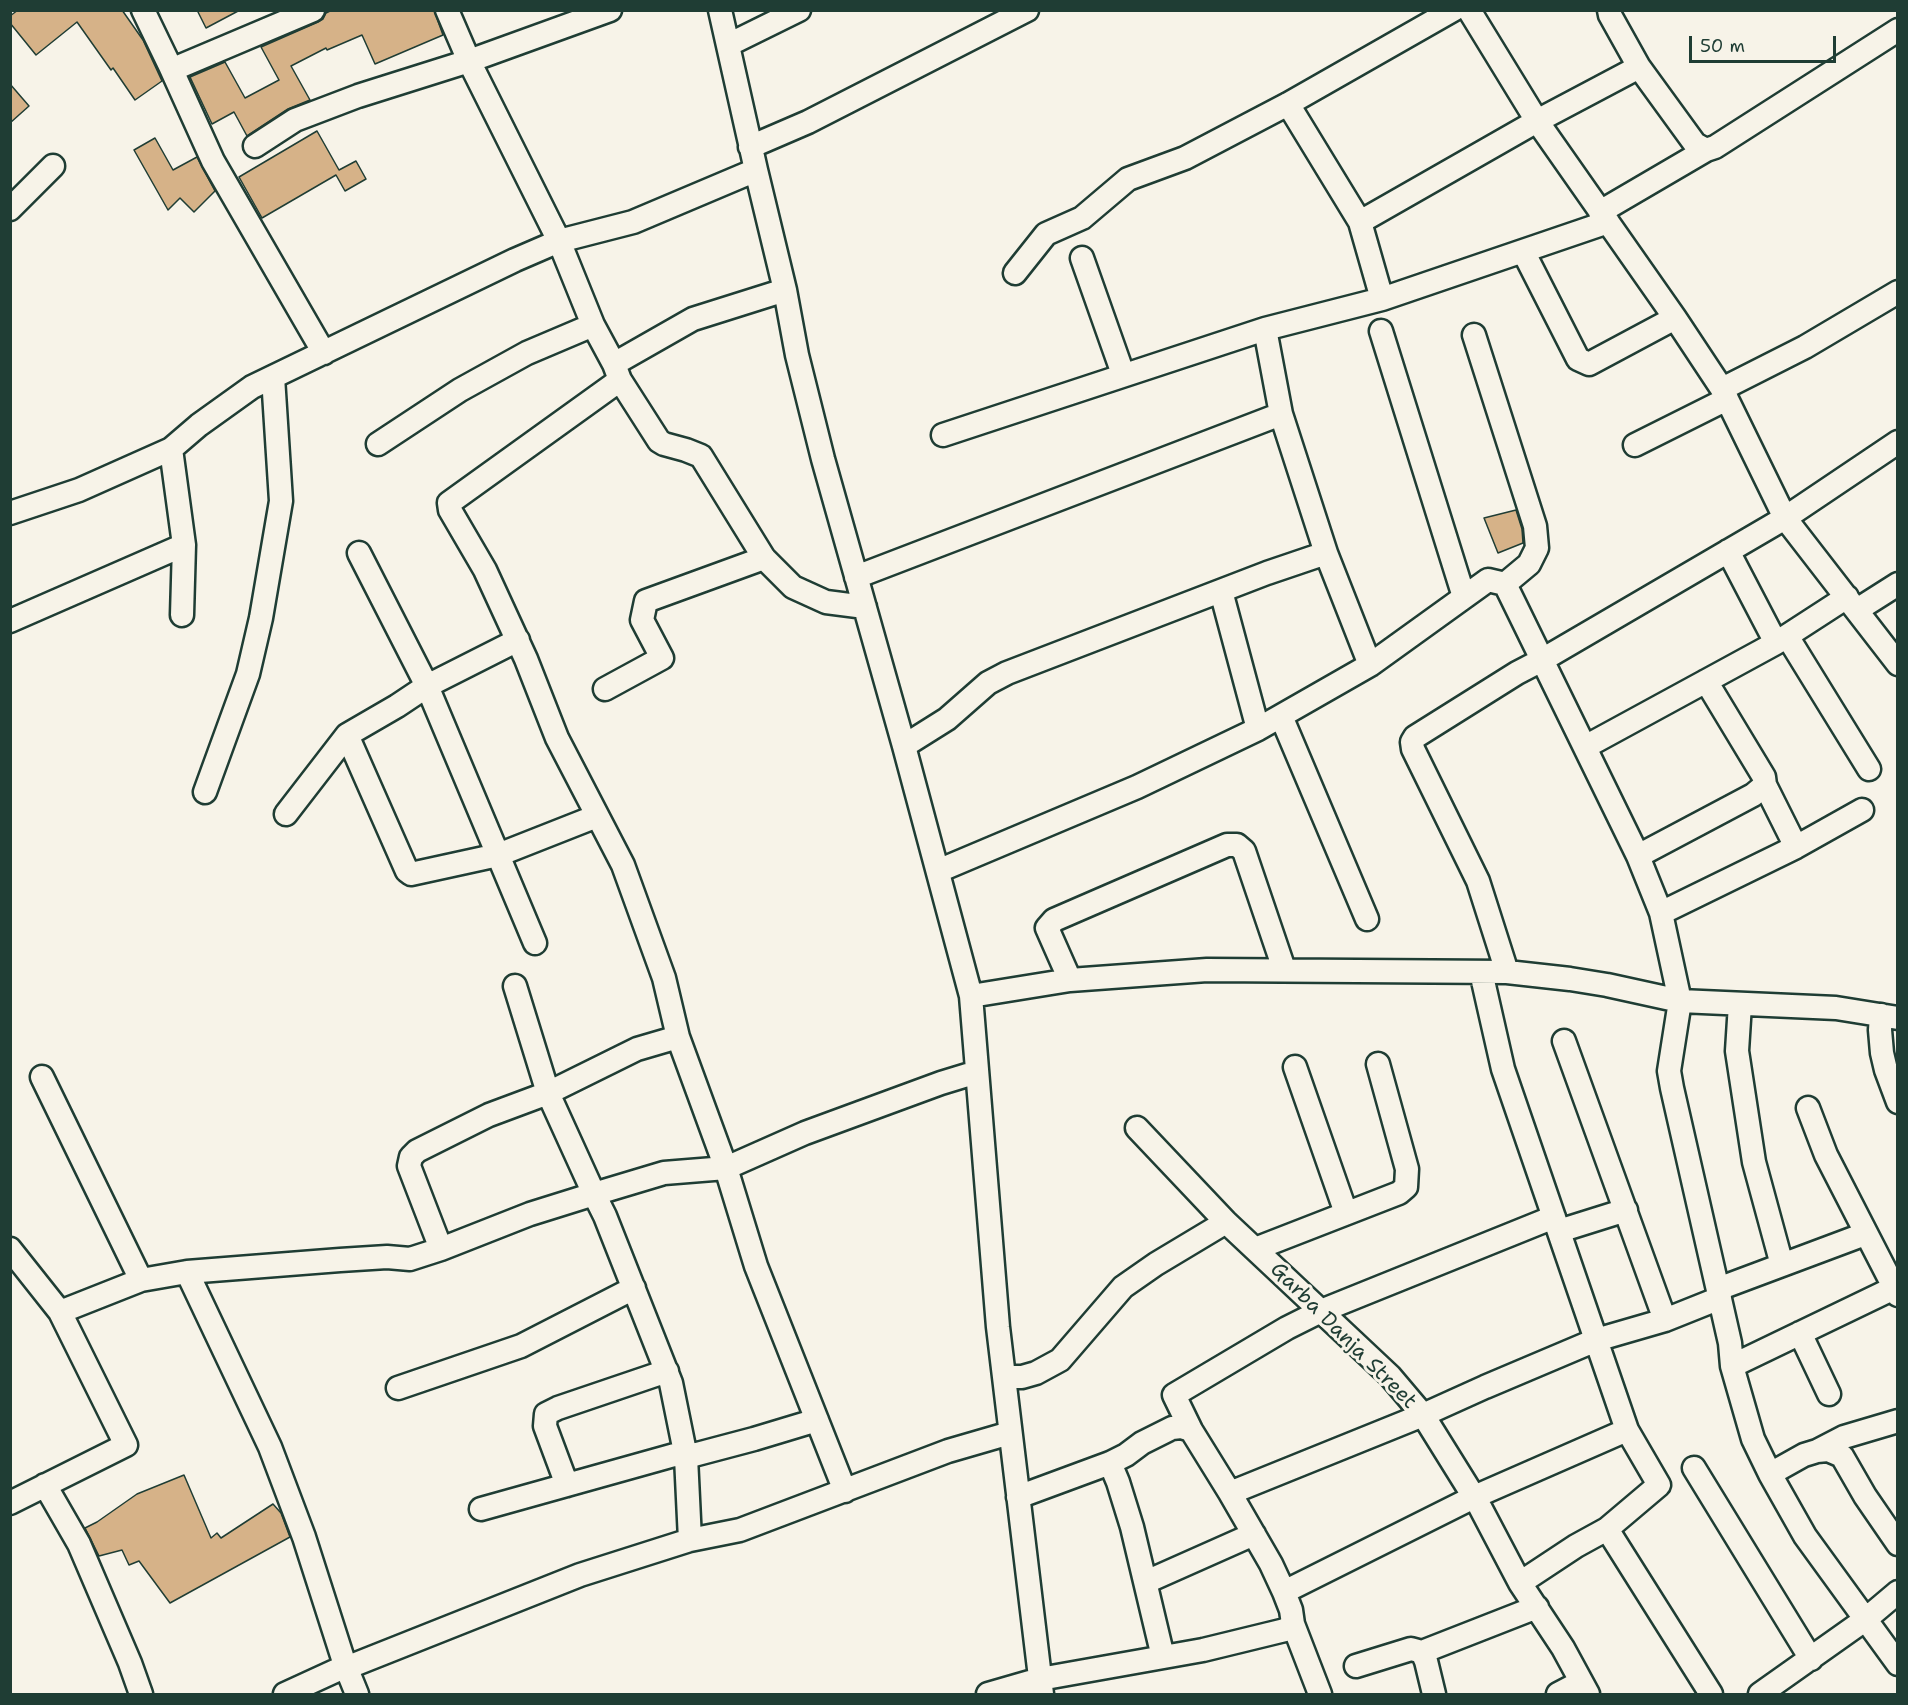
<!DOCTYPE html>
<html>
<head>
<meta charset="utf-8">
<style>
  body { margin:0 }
  #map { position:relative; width:1908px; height:1705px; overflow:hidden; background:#f7f3e8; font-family:"Shantell Sans",sans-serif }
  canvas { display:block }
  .frame { position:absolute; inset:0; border:12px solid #1f3d34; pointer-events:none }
  .scale { position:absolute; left:1689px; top:36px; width:147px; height:27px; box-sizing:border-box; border:3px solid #1f3d34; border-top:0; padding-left:8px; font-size:18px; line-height:21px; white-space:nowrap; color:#1f3d34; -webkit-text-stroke:4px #f7f3e8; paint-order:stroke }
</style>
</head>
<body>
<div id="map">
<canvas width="1908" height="1705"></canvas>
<div class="frame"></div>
<div class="scale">50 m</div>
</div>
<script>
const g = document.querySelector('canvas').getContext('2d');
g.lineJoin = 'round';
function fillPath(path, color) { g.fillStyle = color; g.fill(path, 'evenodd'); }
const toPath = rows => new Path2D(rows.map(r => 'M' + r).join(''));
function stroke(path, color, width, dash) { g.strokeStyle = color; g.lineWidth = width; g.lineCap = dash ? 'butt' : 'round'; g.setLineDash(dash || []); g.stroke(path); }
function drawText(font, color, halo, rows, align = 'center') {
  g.font = font + ' "Shantell Sans",sans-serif'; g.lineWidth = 6; g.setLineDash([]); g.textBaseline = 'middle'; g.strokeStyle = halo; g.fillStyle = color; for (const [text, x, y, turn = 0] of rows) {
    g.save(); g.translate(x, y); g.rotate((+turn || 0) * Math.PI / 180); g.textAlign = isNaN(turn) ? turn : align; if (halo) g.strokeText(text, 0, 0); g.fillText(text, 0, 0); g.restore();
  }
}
const building = toPath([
  [18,10,122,10,143,40,162,81,135,100,113,68,111,70,77,22,36,55,10,23,10,16,18,10],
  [197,10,240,10,206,28,197,10],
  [332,10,434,10,443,35,375,64,362,35,327,50,326,48,291,66,310,100,288,109,247,136,234,112,212,124,190,77,225,62,245,98,279,80,261,47,318,22,323,19,326,13,332,10],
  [10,84,29,106,10,123,10,84],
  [317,131,339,170,356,161,366,179,345,191,336,175,262,218,239,177,317,131],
  [155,138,173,170,197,157,215,191,194,212,180,198,168,210,134,150,155,138],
  [1516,510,1522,529,1523,543,1498,553,1484,518,1516,510],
  [184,1475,211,1538,217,1533,221,1538,273,1504,281,1513,290,1537,170,1603,139,1561,129,1565,122,1550,99,1556,85,1528,97,1522,137,1494,184,1475]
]);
fillPath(building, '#d6b288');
stroke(building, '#1f3d34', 1.5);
const street = toPath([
  [143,10,170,66,176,68,313,10],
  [447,10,469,61,559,241,593,325,614,364,620,380,659,441,664,444,686,450,701,456,764,558,793,587,826,602,865,607],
  [720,10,756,170,785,290,797,355,823,459,904,746,971,996,998,1327,1042,1694],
  [1469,10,1537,121,1675,318,1722,389,1785,518,1898,664],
  [1609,10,1610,15,1639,67],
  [728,45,799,10],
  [170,66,213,161,324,353],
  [1288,104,1360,222],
  [255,146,295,120,358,96,469,61,610,10],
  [750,147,808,122,1027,10],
  [10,209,53,166],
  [1600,212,1706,150],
  [1523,251,1578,359,1589,364,1675,318],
  [1082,258,1123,374],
  [1015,273,1046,234,1082,218,1128,179,1185,158,1288,104,1453,10],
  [1382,299,1608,222],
  [1381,331,1464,597],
  [1474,335,1535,526,1537,548,1529,564,1505,584],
  [614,364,693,319,785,290],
  [620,380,449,503,450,510,485,570,526,659,557,738,623,865,664,978,678,1037,726,1168,756,1266,845,1491],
  [1722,389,1805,347,1898,292],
  [943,435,1265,329],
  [378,444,460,390,527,353,593,325],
  [1635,445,1727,399],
  [171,449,184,545,182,615],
  [10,513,79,490,171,449,199,425,252,387,515,260,559,241,633,222,756,170],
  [359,553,427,686,535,943],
  [1326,553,1370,665],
  [856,577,1281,414],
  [1221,591,1258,729],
  [1857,610,1898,584],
  [10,621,184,545],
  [1787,636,1869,769],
  [1776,643,1847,597],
  [605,689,662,658,642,620,646,601,764,558],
  [1281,716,1367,919],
  [347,735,407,871,411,874,498,855,597,816],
  [904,746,947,719,988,683,1007,673,1267,573,1326,553,1281,414,1265,329,1382,299,1360,222,1537,121,1639,67,1695,144,1706,150,1715,147,1898,30],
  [1585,747,1776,643,1728,551],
  [1765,785,1796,847],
  [205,792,248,674,261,618,281,501,273,377],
  [286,814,347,735,397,706,427,686,518,640],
  [1638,856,1753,795,1765,785,1764,777,1706,681],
  [938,871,1137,787,1258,729,1370,665,1488,580,1505,584,1638,856,1661,913,1680,1001,1669,1071,1672,1088,1730,1343,1732,1366,1753,1439,1770,1474,1805,1536,1898,1664],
  [1661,913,1796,847,1862,810],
  [1481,972,1503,1069,1627,1430,1659,1485,1607,1529,1576,1546,1520,1583],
  [1507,972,1478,881,1413,749,1412,742,1415,737,1517,673,1542,660,1785,518,1898,442],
  [1070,980,1047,928,1054,920,1227,845,1237,845,1244,851,1284,969],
  [515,986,548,1093,594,1194,664,1173,726,1168,805,1133,941,1083,977,1072],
  [971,996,1070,980,1207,970,1507,972,1570,979,1607,985,1680,1001,1836,1008,1898,1018],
  [1740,1004,1737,1051,1754,1162,1782,1265],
  [1881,1015,1880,1030,1882,1053,1886,1070,1898,1102],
  [1564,1041,1665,1320],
  [1295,1067,1346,1213],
  [42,1077,141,1280],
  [1808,1108,1826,1155,1898,1295],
  [1137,1128,1226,1222,1390,1376,1423,1415,1479,1505,1520,1583,1563,1648,1588,1694],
  [1559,1231,1626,1210],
  [10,1249,60,1312],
  [441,1249,409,1166,411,1157,417,1151,489,1115,548,1093,637,1049,678,1037],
  [1255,1249,1399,1193,1406,1187,1407,1169,1378,1064],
  [187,1272,270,1447,304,1537,344,1662,357,1694],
  [1718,1289,1865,1234],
  [1800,1333,1829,1394],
  [1732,1366,1894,1288],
  [1004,1377,1022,1377,1036,1373,1060,1360,1123,1287,1156,1264,1226,1222],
  [398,1388,521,1346,634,1288],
  [1817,1451,1844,1437,1898,1421],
  [686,1457,754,1439,817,1420],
  [1110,1463,1118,1482,1132,1527,1163,1657],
  [1694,1468,1811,1659],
  [1770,1474,1804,1455,1817,1451,1828,1450,1842,1456,1865,1496,1898,1544],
  [45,1485,79,1544,130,1663,141,1694],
  [567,1485,545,1426,546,1414,558,1408,667,1371],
  [1230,1493,1423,1415,1485,1387,1596,1340,1665,1320,1720,1298],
  [1018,1497,1110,1463,1126,1455,1142,1443,1172,1428,1181,1427,1191,1430],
  [10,1503,126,1445,60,1312,141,1280,187,1272,340,1260,387,1257,410,1259,441,1249,530,1214,594,1194,605,1216,671,1383,686,1457,690,1540],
  [481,1509,685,1452],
  [1607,1529,1711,1694],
  [1146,1582,1254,1534],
  [1284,1592,1474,1497,1627,1430],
  [1356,1666,1411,1649,1422,1652],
  [285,1694,346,1666,351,1666,580,1575,690,1540,740,1530,948,1451,1010,1433],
  [988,1694,1040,1679,1203,1650,1285,1630,1293,1624],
  [1320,1694,1293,1624,1291,1610,1284,1592,1271,1564,1230,1493,1191,1430,1174,1395,1287,1328,1321,1311,1554,1217],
  [1434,1694,1426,1661,1422,1652,1537,1607],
  [1558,1694,1581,1682],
  [1760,1694,1866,1619,1898,1592]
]);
stroke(street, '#1f3d34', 27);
stroke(street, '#f7f3e8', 22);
drawText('21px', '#1f3d34', '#f7f3e8', [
  ["Garba Danja Street",1343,1336,45]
]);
</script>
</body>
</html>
